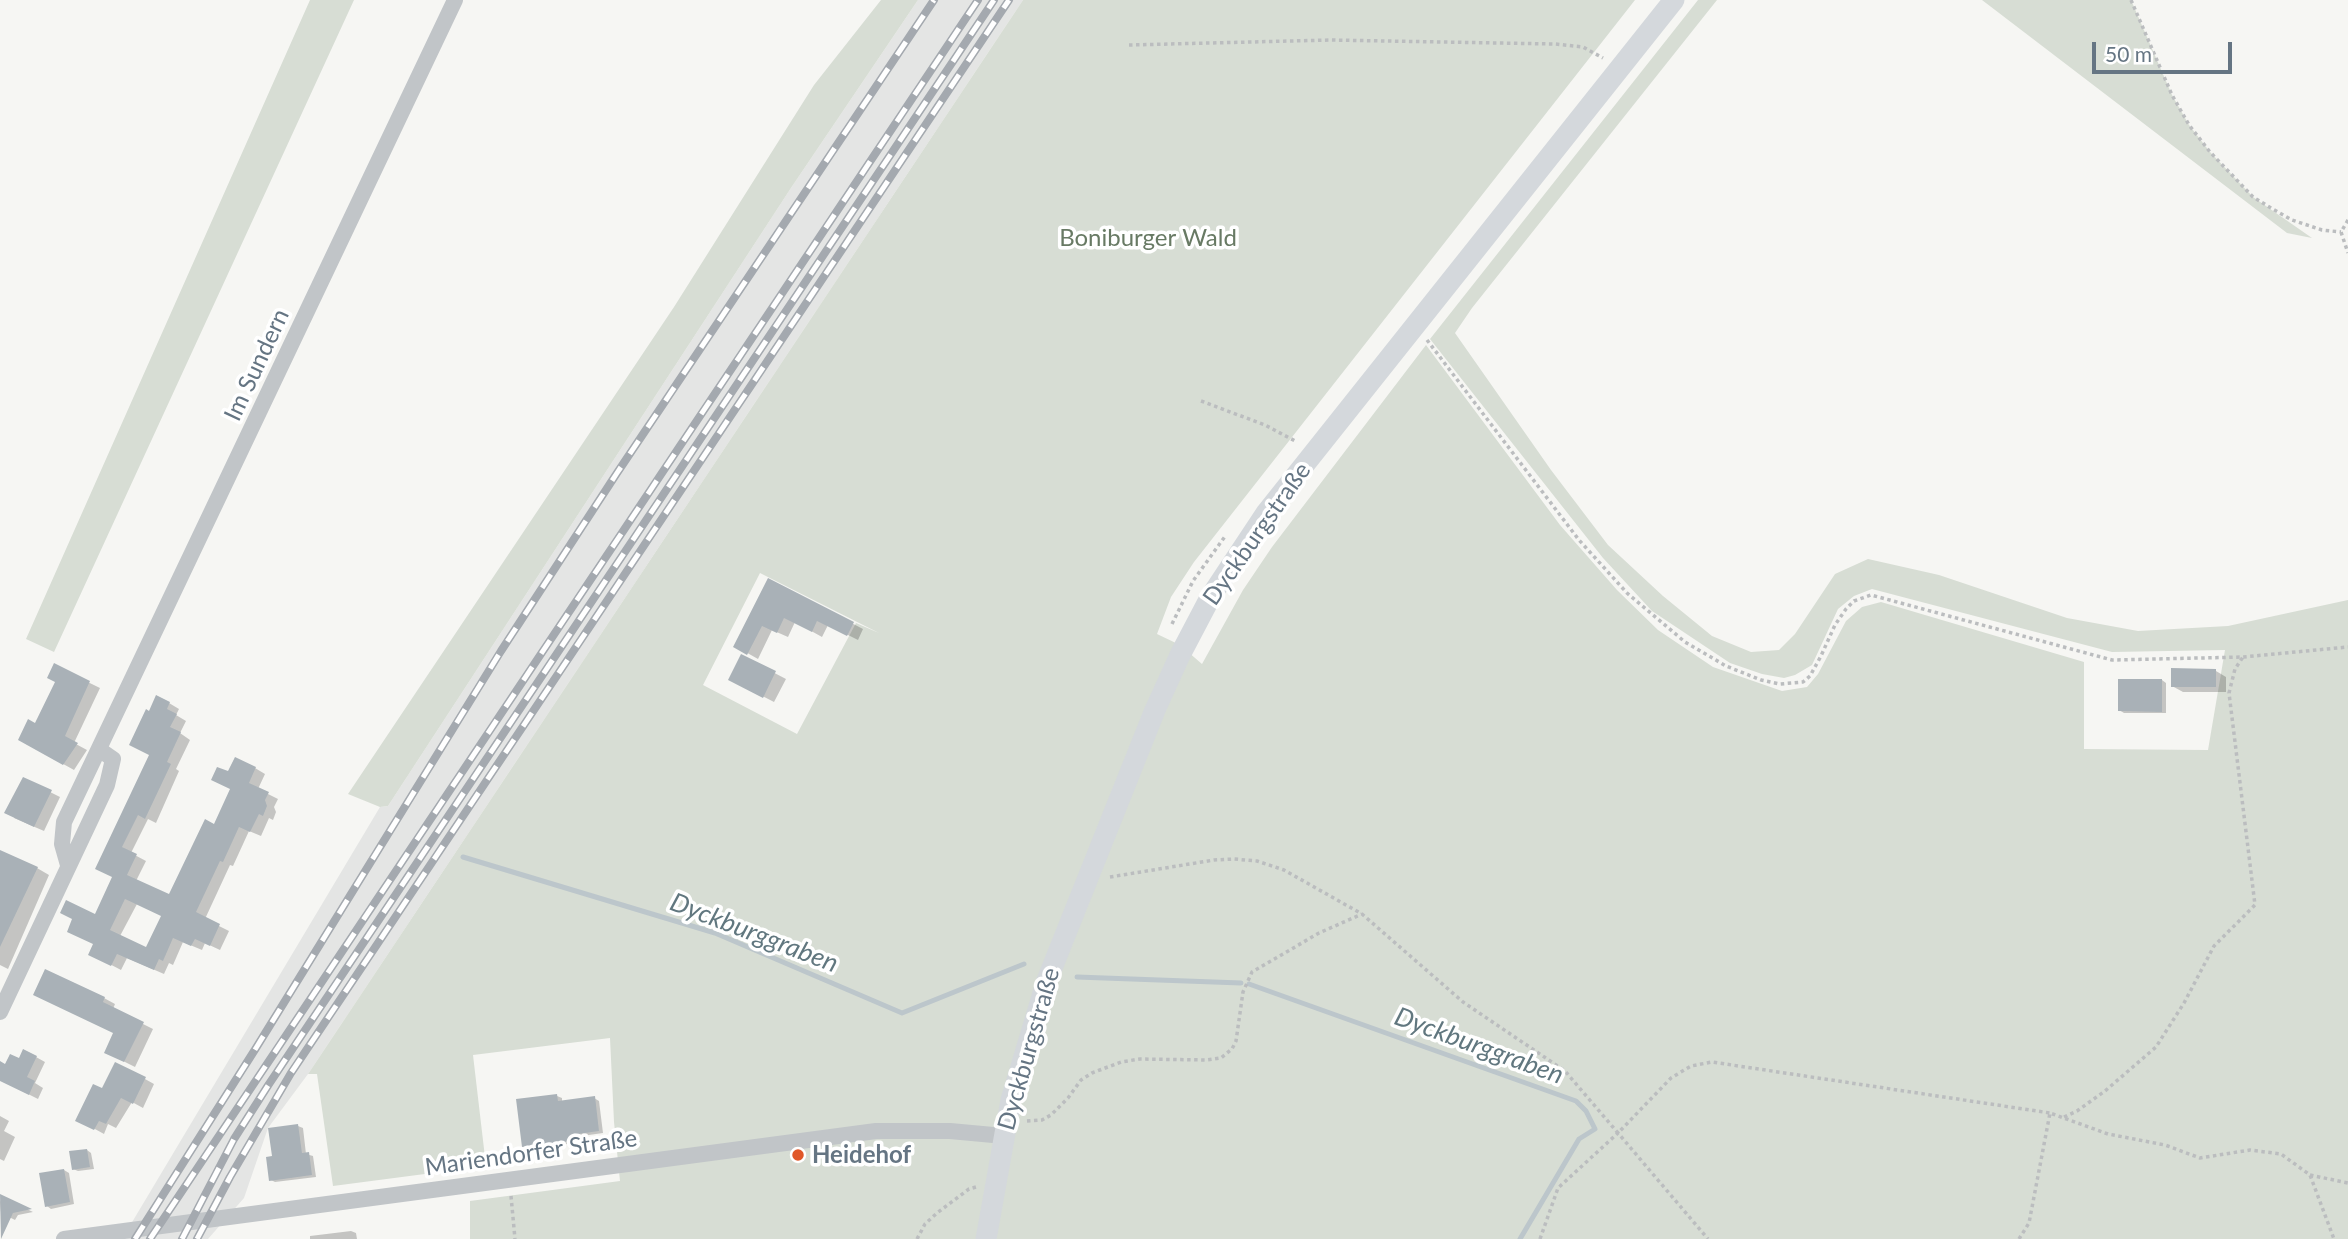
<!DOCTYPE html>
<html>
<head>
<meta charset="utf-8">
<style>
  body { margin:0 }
  #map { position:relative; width:2348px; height:1239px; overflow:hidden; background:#f6f6f3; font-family:Lato,sans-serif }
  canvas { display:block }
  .scale { position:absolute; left:2092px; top:42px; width:140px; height:32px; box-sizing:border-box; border:4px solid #657583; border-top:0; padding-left:9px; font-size:21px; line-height:24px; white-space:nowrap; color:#657583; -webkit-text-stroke:5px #fff; paint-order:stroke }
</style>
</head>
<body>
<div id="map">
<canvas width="2348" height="1239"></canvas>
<div class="scale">50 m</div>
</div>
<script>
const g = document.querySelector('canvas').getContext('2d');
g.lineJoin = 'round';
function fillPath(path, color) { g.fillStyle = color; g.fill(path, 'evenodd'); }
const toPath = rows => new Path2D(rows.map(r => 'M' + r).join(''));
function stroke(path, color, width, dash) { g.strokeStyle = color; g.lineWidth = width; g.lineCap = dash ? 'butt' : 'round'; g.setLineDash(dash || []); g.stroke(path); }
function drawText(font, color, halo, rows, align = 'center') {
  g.font = font + ' Lato,sans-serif'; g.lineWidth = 7; g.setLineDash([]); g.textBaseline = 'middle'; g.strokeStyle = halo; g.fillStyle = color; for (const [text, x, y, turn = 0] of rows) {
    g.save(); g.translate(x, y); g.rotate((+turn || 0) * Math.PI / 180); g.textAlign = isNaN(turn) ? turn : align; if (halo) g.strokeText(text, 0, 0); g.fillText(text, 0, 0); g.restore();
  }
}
fillPath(toPath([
  [918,0,1023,0,308,1074,268,1128,244,1198,208,1239,122,1239,380,807,388,806,791,188]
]), '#e4e5e4');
fillPath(toPath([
  [310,0,354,0,54,652,26,639],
  [881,0,918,0,791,188,388,806,380,807,348,794,674,307,814,85],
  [1023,0,1635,0,1194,562,1171,597,1157,634,1180,645,1202,664,1243,590,1272,547,1426,345,1560,525,1617,590,1658,630,1713,667,1782,691,1807,687,1818,674,1846,621,1862,607,1881,602,2084,662,2084,749,2208,750,2225,650,2112,652,1872,589,1854,596,1838,609,1812,665,1795,675,1784,678,1762,674,1730,663,1652,611,1603,558,1430,339,1698,0,1717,0,1472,308,1455,333,1551,470,1608,545,1663,596,1712,636,1751,652,1779,650,1795,634,1835,574,1868,559,1939,575,2067,618,2138,631,2228,626,2348,600,2348,1239,470,1239,470,1201,620,1181,614,1122,610,1038,473,1055,486,1166,333,1186,317,1074,308,1074],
  [760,573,879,633,856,623,797,734,703,685],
  [1982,0,2131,0,2172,95,2189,125,2210,152,2253,197,2312,238,2287,233]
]), '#d7ddd4');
fillPath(toPath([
  [769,580,863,629,858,640,828,625,822,637,795,622,788,637,772,630,758,659,735,646],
  [742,656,786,679,774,702,741,685],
  [55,666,100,688,74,743,87,750,74,770,20,740,36,725,57,683],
  [2216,671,2226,677,2226,692,2183,692,2172,686],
  [2162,680,2166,683,2166,713,2124,713,2119,710],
  [169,703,179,709,176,715,186,721,180,733,190,740,176,769,179,771,156,823,148,819,131,853,146,861,136,881,170,897,215,826,232,789,229,774,255,768,265,774,258,789,278,799,274,807,276,812,273,820,269,818,261,836,249,831,233,866,230,865,205,919,229,931,220,950,205,943,202,950,183,942,173,965,169,963,164,974,127,958,121,970,100,959,95,944,96,916,114,877,107,874,151,755,149,713],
  [137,904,163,916,147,949,120,936],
  [24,779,60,797,44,831,14,818],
  [37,868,49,875,8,969,0,965,0,898],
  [46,971,104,998,115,1004,113,1009,153,1029,135,1067,117,1058,115,1033],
  [36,1057,45,1062,35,1083,43,1088,38,1099,0,1080,0,1076,19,1060],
  [145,1079,154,1084,143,1108,132,1102,116,1128,108,1124,104,1134,84,1123,103,1090],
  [557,1096,562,1098,562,1102,594,1098,599,1101,603,1133,575,1137,575,1143,529,1149,524,1146],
  [0,1116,9,1121,4,1131,15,1137,4,1161,0,1159],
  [298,1126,303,1128,306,1154,313,1156,316,1177,275,1182,271,1180,274,1158],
  [87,1150,91,1153,94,1169,78,1171,73,1169],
  [64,1170,69,1173,74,1204,51,1209,47,1206],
  [2,1197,33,1212,18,1215,15,1220,1,1213,0,1202],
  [351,1231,356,1233,357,1239,310,1239,310,1236]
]), '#0003');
stroke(toPath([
  [463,857,715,933,902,1013,1024,964],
  [1077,977,1241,983],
  [1249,984,1576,1101,1586,1111,1595,1129,1579,1139,1520,1239]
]), '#bcc6cb', 5);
fillPath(toPath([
  [768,578,854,622,847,636,817,621,812,632,784,618,777,633,762,626,747,655,733,647],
  [741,654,776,671,763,698,728,680],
  [54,663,90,681,65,736,78,743,63,765,18,740,28,719,35,723,55,682,47,678],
  [2171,668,2216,669,2216,687,2171,687],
  [2118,679,2162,679,2162,712,2118,711],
  [156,695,170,702,167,709,177,714,170,727,181,732,167,762,171,764,145,819,138,815,122,847,137,854,127,875,169,894,205,819,214,824,230,789,211,780,217,767,228,771,235,757,256,767,249,783,269,792,265,800,267,806,263,816,259,814,250,832,239,827,223,862,220,861,196,912,220,924,210,946,195,939,191,946,173,938,163,961,159,959,154,970,117,954,111,966,88,955,93,944,67,932,72,919,60,913,66,900,95,914,112,877,95,869,149,755,129,745,146,709,149,711],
  [125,899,161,916,146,947,110,930],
  [23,777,52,790,34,827,4,813],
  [0,850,38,867,0,947],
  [45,969,105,997,103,1002,144,1022,124,1062,104,1053,113,1033,33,995],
  [23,1049,37,1056,27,1077,35,1081,29,1095,0,1081,0,1061,5,1064,10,1054,19,1058],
  [115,1062,146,1077,133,1104,121,1098,106,1124,99,1121,94,1130,75,1121,93,1084,102,1088],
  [557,1094,558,1101,595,1096,599,1131,571,1135,571,1141,522,1147,516,1099],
  [298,1124,302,1153,309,1152,312,1175,269,1181,266,1157,272,1156,268,1128],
  [87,1149,90,1167,72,1170,69,1151],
  [64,1169,70,1202,45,1207,39,1173],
  [0,1194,32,1209,13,1213,1,1239]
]), '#a9b1b7');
stroke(toPath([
  [2131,0,2172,95,2189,125,2210,152,2253,197,2271,208,2292,220,2322,230,2341,232],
  [1129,45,1331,40,1555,44,1583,47,1603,58],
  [2348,220,2341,232,2348,253],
  [1427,340,1579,540,1627,593,1685,642,1726,666,1761,680,1780,684,1803,682,1810,676,1821,656,1835,625,1846,609,1854,601,1871,595,2112,660,2243,657,2348,647],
  [1201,401,1265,425,1297,442],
  [1172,624,1193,581,1226,535],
  [1110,877,1214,860,1234,859,1257,861,1284,870,1362,914,1463,1002,1565,1071,1618,1133,1671,1078,1691,1066,1712,1062,2050,1113],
  [2064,1117,2077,1111,2105,1091,2156,1047,2184,1003,2214,946,2255,905,2229,693,2235,669,2243,657],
  [1027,1121,1042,1120,1051,1115,1068,1098,1081,1080,1092,1073,1121,1062,1140,1059,1207,1060,1221,1058,1232,1049,1236,1041,1243,992,1252,972,1319,933,1362,914],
  [2310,1175,2348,1183],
  [511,1196,515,1239],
  [917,1239,925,1224,937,1213,969,1189,976,1187],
  [1540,1239,1558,1188,1618,1133,1708,1239],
  [2019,1239,2029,1223,2050,1113,2108,1134,2165,1145,2200,1158,2250,1150,2281,1154,2310,1175,2334,1239]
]), '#bbbdbf', 3.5, [3.5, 3.5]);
stroke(toPath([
  [68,865,62,844,64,822,455,0],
  [0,1012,107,785,113,759,100,750],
  [64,1239,876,1131,950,1131,1004,1136]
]), '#c1c5c8', 16);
stroke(toPath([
  [986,1239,1011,1100,1046,983,1155,710,1180,655,1211,596,1266,513,1674,0]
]), '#d4d8dc', 21);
const rail = toPath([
  [135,1239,256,1048,501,651,617,473,934,0],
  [150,1239,978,0],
  [182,1239,234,1139,269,1084,994,0],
  [197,1239,230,1177,291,1073,1009,0]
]);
stroke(rail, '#a4a9af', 8);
stroke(rail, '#fff', 5, [16]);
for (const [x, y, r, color] of [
  [798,1155,7,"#e05728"]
]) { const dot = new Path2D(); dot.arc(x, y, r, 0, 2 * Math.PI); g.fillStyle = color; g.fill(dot); stroke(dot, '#fff', 2.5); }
drawText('24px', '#687a64', '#fff', [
  ["Boniburger Wald",1148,238]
]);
drawText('24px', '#657583', '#fff', [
  ["Im Sundern",257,365,-65],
  ["Dyckburgstraße",1257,534,-55],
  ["Dyckburgstraße",1029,1049,-74],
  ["Mariendorfer Straße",531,1153,-8]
]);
drawText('bold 24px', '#657583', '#fff', [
  ["Heidehof",812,1155]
], 'left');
drawText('italic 26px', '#61777f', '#fff', [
  ["Dyckburggraben",754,933,21],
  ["Dyckburggraben",1479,1046,20]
]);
</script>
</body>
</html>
